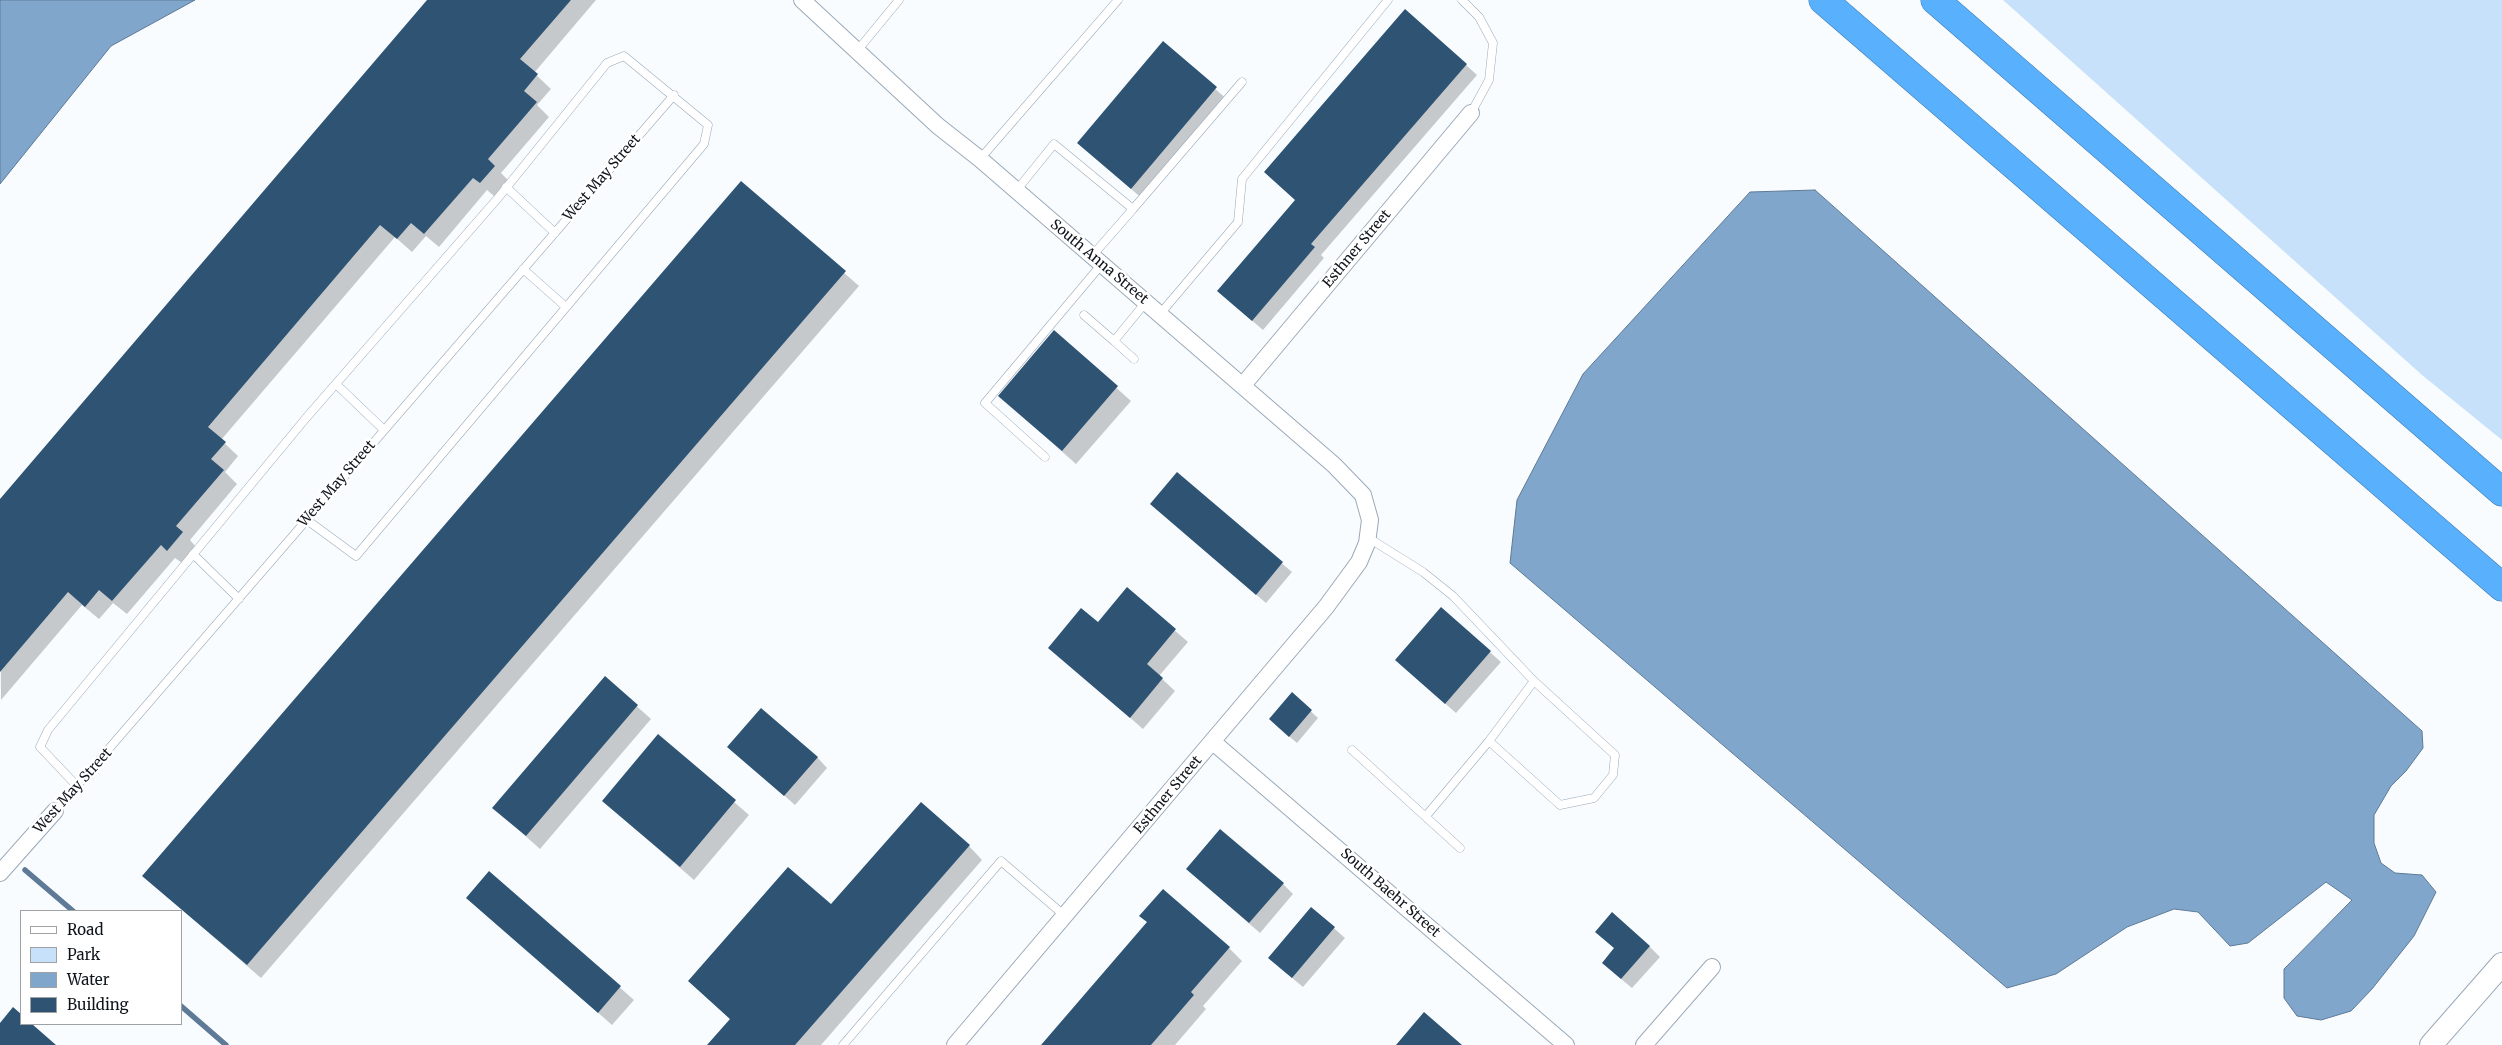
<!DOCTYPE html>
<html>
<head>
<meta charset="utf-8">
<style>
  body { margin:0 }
  #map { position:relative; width:2502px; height:1045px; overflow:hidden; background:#f8fcff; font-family:Merriweather,serif }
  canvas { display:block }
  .legend { position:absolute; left:20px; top:910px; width:162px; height:115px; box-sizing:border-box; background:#fff; border:1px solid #9fa1a3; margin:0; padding:6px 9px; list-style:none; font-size:15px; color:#0e141a }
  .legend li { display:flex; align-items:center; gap:10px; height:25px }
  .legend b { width:25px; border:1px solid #9fa1a3 }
</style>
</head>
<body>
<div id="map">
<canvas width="2502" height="1045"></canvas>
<ul class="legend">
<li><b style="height:6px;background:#fff"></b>Road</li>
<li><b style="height:14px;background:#c7e1fb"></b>Park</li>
<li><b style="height:14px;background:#80a6cb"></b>Water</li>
<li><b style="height:14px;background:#2f5373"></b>Building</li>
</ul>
</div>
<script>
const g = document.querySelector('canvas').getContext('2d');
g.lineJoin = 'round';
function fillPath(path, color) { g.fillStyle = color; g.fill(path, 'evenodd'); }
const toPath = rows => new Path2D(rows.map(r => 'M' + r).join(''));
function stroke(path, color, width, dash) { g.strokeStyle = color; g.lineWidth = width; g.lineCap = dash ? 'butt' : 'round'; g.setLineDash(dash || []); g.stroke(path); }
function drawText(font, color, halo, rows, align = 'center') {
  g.font = font + ' Merriweather,serif'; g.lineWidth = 5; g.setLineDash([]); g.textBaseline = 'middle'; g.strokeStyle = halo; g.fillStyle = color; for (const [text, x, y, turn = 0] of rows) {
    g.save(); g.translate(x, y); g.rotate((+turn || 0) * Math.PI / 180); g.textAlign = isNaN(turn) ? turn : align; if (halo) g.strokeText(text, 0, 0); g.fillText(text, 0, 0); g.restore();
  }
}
fillPath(toPath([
  [2003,0,2502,0,2502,440,2422,375]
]), '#c7e1fb');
const water = toPath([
  [0,0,195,0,111,46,0,184,0,0],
  [1815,190,2422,731,2423,748,2406,771,2391,786,2374,815,2374,843,2381,863,2395,873,2422,875,2436,892,2414,936,2372,989,2351,1011,2321,1020,2297,1016,2284,998,2284,969,2352,900,2326,882,2248,943,2230,946,2198,912,2174,909,2127,927,2056,974,2007,988,1510,563,1517,500,1583,374,1750,192,1815,190]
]);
fillPath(water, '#80a6cb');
stroke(water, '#5e7a96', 1);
fillPath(toPath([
  [428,0,596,0,534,73,551,89,537,105,549,117,501,173,508,180,494,196,487,190,439,247,426,236,412,252,395,237,221,440,238,456,225,472,237,484,190,540,196,547,182,563,175,558,127,614,113,603,99,619,82,605,1,700,0,501],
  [1163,43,1230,102,1145,201,1078,143],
  [1466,65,1477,75,1321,255,1324,258,1263,330,1229,301,1296,200,1265,172],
  [742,183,859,286,261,978,143,876],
  [1054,332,1131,401,1076,464,1014,409],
  [1177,474,1292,572,1266,603,1151,504],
  [1127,589,1188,642,1159,676,1175,691,1143,729,1050,648,1098,624],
  [1441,609,1501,662,1456,713,1407,670],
  [605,678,651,719,540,849,494,808],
  [1292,694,1318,718,1297,743,1277,726],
  [658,736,749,815,694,880,603,801],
  [729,747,817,757,827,768,795,805],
  [969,846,982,860,821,1045,709,1045,731,1020,689,981,831,906],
  [1187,869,1283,884,1293,894,1260,933],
  [490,873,634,1000,612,1025,468,898],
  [1311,908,1345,938,1303,987,1280,968],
  [1607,942,1649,946,1660,957,1632,988,1614,973,1615,949],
  [1229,948,1242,961,1203,1006,1206,1009,1175,1045,1042,1045]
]), '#0003');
stroke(toPath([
  [25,870,73,911],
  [181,1006,226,1045]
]), '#5e7a96', 5.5);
fillPath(toPath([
  [427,0,571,0,520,59,538,74,524,91,537,102,488,159,495,166,480,183,473,178,424,234,411,223,397,239,380,225,208,427,226,442,211,459,224,470,176,526,183,532,167,551,161,545,112,601,99,590,85,607,68,592,0,672,0,499],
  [1405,9,1467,64,1311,244,1315,247,1252,321,1217,291,1295,200,1264,172],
  [1163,41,1217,87,1131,189,1077,143],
  [741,181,846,271,247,965,142,876],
  [1054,330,1118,386,1062,451,998,396],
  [1177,472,1283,562,1256,595,1150,504],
  [1127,587,1176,629,1147,664,1163,678,1130,718,1048,648,1081,608,1098,622],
  [1441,607,1491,651,1445,704,1395,660],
  [605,676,638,705,526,836,492,808],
  [1292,692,1312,710,1289,737,1269,719],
  [761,708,818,757,784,796,727,747],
  [658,734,736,800,680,867,602,801],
  [921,802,970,845,795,1045,707,1045,730,1019,688,981,788,867,831,904],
  [1220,829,1284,883,1249,923,1186,869],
  [489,871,621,986,598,1013,466,898],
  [1163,889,1230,947,1191,992,1194,995,1151,1045,1041,1045,1147,922,1139,916],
  [1311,907,1335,927,1292,978,1268,958],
  [1612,912,1650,946,1621,979,1602,963,1614,948,1595,932],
  [13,1007,21,1014,21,1024,32,1024,56,1045,0,1045,0,1023],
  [1424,1012,1462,1045,1396,1045]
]), '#2f5373');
const lane = toPath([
  [1462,0,1479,17,1493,43,1489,80,1471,113],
  [857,51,899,0],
  [980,159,1118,0],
  [506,187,555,233],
  [1016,191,1054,144,1133,209,1092,256],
  [1133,209,1242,82],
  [523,269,566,307],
  [1160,314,1238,222,1242,179,1388,0],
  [1084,315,1114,341],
  [1134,359,1114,341,1146,302],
  [336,384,384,430],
  [1045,457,985,403,1101,265],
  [1367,537,1423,572,1453,596,1534,681,1615,755,1613,775,1594,798,1560,805,1489,741,1534,681],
  [193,554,239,599],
  [1352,750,1460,848],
  [77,786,40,747,48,730,306,418,498,198,607,63,624,56,708,125,704,144,356,556,307,520],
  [55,811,674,95],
  [1426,816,1489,741],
  [843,1045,1001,861,1065,916]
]);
const street = toPath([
  [802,0,938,126,980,159,1334,465,1363,495,1370,520,1367,543,1359,562,1326,607,955,1045],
  [1243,385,1471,113],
  [1213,742,1566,1045],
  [0,873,55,811],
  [1644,1045,1712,967]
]);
const secondary = toPath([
  [2431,1045,2502,964]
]);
const highway = toPath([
  [1823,0,2502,587],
  [1935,0,2502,492]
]);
stroke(lane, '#9aa9b9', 9);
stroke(street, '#9aa9b9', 18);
stroke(secondary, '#9aa9b9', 24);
stroke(highway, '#3f7aae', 29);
stroke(lane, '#fff', 8);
stroke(street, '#fff', 16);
stroke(secondary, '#fff', 22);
stroke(highway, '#59b1fe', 28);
drawText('14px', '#0e141a', '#fff', [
  ["West May Street",602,178,-49],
  ["Esthner Street",1357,249,-50],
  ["South Anna Street",1099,262,40],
  ["West May Street",337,484,-49],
  ["West May Street",73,791,-48],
  ["Esthner Street",1168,795,-50],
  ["South Baehr Street",1390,893,41]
]);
</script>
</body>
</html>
